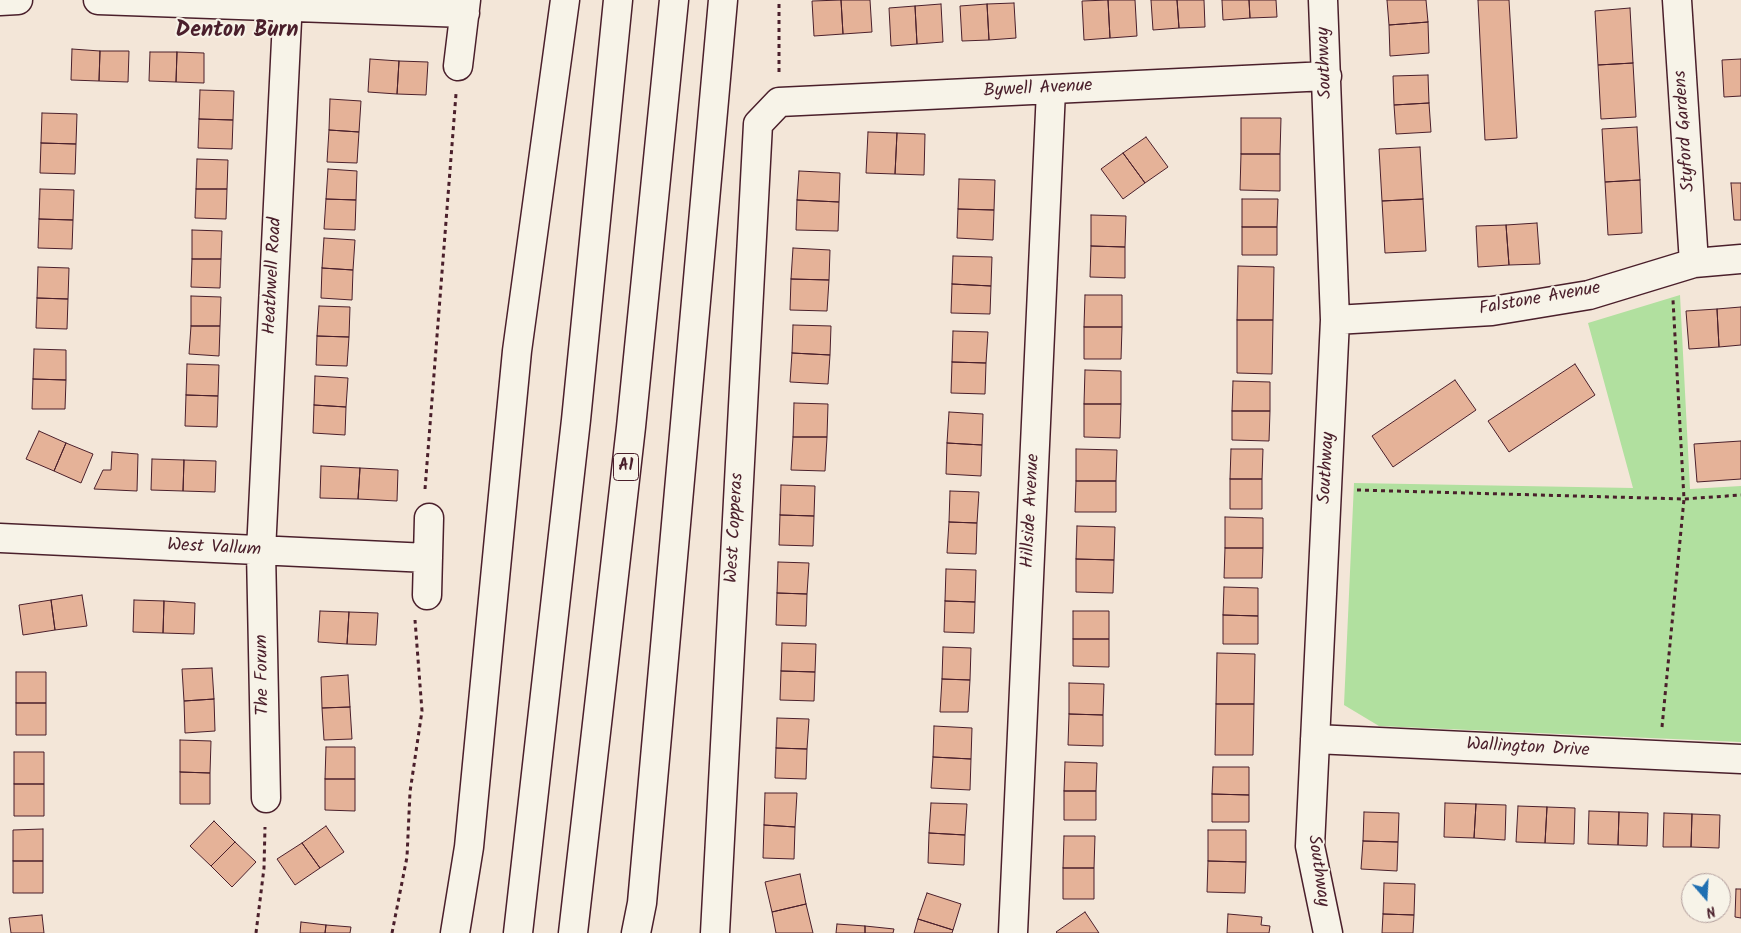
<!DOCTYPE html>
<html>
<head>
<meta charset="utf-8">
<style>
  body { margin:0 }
  #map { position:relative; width:1741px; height:933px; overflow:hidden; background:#f3e6d8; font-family:Kalam,sans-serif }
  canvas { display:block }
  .north { position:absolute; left:1681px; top:873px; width:50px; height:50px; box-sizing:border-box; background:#f7f3e8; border:1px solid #b29e9c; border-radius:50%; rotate:161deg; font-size:14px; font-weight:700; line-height:20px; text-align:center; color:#4a1f2b }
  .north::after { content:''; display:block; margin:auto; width:18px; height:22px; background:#1f6fb2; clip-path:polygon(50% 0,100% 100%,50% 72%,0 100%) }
</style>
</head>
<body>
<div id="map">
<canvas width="1741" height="933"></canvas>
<div class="north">N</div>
</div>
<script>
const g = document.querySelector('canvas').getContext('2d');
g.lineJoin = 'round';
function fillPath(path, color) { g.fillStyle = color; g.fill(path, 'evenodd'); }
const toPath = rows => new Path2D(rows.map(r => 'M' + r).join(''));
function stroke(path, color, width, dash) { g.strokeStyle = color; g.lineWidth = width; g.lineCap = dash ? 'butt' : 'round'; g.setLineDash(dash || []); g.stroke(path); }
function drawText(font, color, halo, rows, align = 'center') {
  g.font = font + ' Kalam,sans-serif'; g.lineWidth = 4; g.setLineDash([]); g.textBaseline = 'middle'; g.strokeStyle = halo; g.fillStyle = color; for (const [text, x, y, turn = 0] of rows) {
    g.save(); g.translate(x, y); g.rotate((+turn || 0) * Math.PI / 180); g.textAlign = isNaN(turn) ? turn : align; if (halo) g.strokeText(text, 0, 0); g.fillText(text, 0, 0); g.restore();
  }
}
fillPath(toPath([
  [1680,295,1690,489,1741,486,1741,742,1379,726,1344,705,1354,483,1633,488,1588,323]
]), '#b1e09f');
const building = toPath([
  [841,0,870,0,872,32,843,34,841,0],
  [841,0,843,34,814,36,812,1,841,0],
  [1108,0,1135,0,1137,36,1110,38,1108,0],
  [1108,0,1110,38,1084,40,1082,1,1108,0],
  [1151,0,1177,0,1179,28,1153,30,1151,0],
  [1177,0,1204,0,1205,27,1179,28,1177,0],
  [1222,0,1249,0,1250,18,1223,20,1222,0],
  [1249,0,1276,0,1277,17,1250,18,1249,0],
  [1387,0,1426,0,1428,22,1389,25,1387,0],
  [1478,0,1509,0,1517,138,1485,140,1478,0],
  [1014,3,1016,38,989,40,987,4,1014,3],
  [941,4,943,42,917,44,915,6,941,4],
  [987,4,989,40,962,41,960,6,987,4],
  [915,6,917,44,891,46,889,8,915,6],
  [1630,8,1633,63,1598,65,1595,11,1630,8],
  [1428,22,1429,53,1390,56,1389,25,1428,22],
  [72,49,100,51,99,81,71,80,72,49],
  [100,51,129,51,128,82,99,81,100,51],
  [150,52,177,52,176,82,149,81,150,52],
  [177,52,204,53,204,83,176,82,177,52],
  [370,59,399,61,397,94,368,92,370,59],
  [1741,59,1741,96,1724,97,1722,60,1741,59],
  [399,61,428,62,426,95,397,94,399,61],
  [1633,63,1636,117,1601,119,1598,65,1633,63],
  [1428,75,1429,103,1394,105,1393,76,1428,75],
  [200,90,234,91,233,120,199,119,200,90],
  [330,99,361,101,359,132,329,130,330,99],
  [1429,103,1431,132,1396,134,1394,105,1429,103],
  [42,113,77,114,76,144,41,143,42,113],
  [1241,118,1281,118,1280,154,1241,154,1241,118],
  [199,119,233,120,232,149,198,148,199,119],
  [1637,127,1640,180,1605,182,1602,129,1637,127],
  [329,130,359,132,357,163,327,162,329,130],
  [868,132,897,133,895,174,866,173,868,132],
  [897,133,925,134,924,175,895,174,897,133],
  [1146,137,1168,167,1145,183,1123,153,1146,137],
  [41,143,76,144,75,174,40,173,41,143],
  [1420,147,1423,199,1382,201,1379,149,1420,147],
  [1123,153,1145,183,1123,199,1101,169,1123,153],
  [1241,154,1280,154,1280,191,1240,190,1241,154],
  [197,159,228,160,227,189,196,189,197,159],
  [328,169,357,171,356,200,326,199,328,169],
  [799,171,840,173,839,202,797,200,799,171],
  [959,179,995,180,994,210,958,209,959,179],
  [1640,180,1642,233,1608,235,1605,182,1640,180],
  [1731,183,1741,183,1741,220,1734,220,1731,183],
  [40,189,74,190,73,220,39,219,40,189],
  [196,189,227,189,226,219,195,218,196,189],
  [326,199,356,200,355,230,324,229,326,199],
  [1242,199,1278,199,1277,227,1242,227,1242,199],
  [1423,199,1426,251,1385,253,1382,201,1423,199],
  [797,200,839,202,838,231,796,230,797,200],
  [958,209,994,210,993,240,957,238,958,209],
  [1091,215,1126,216,1125,247,1091,246,1091,215],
  [39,219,73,220,72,249,38,248,39,219],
  [1537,223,1540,264,1509,265,1506,225,1537,223],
  [1506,225,1509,265,1478,267,1476,226,1506,225],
  [1242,227,1277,227,1277,255,1242,255,1242,227],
  [192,230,222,231,221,259,192,259,192,230],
  [324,238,355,240,353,270,322,268,324,238],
  [1091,246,1125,247,1125,278,1090,277,1091,246],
  [793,248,830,250,829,280,791,279,793,248],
  [953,256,992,257,991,286,952,284,953,256],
  [192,259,221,259,220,288,191,287,192,259],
  [1238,266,1274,267,1273,320,1237,320,1238,266],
  [38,267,69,268,68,299,37,298,38,267],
  [322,268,353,270,352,300,321,298,322,268],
  [791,279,829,280,827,311,790,310,791,279],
  [952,284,991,286,990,314,951,313,952,284],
  [1085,295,1122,295,1122,327,1084,327,1085,295],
  [191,296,221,297,220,326,191,326,191,296],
  [37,298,68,299,67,329,36,328,37,298],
  [319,306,350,307,349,337,317,336,319,306],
  [1741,307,1741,345,1719,347,1717,309,1741,307],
  [1717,309,1719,347,1689,349,1686,311,1717,309],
  [1237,320,1273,320,1272,374,1237,373,1237,320],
  [793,325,831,326,830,355,792,353,793,325],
  [191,326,220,326,219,356,189,354,191,326],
  [1084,327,1122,327,1121,359,1084,359,1084,327],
  [953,331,988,332,986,363,952,362,953,331],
  [317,336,349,337,347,366,316,365,317,336],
  [34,349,66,350,66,380,33,379,34,349],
  [792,353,830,355,828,384,790,382,792,353],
  [952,362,986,363,985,394,951,393,952,362],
  [187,364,219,365,218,396,186,395,187,364],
  [1575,364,1595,395,1509,452,1488,421,1575,364],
  [1085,370,1121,371,1121,404,1084,404,1085,370],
  [315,376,348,378,346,407,314,405,315,376],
  [33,379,66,380,65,409,32,409,33,379],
  [1455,380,1476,410,1393,467,1372,436,1455,380],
  [1233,381,1270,382,1270,411,1232,411,1233,381],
  [186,395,218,396,217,427,185,426,186,395],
  [794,403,828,404,827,437,793,437,794,403],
  [1084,404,1121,404,1120,438,1084,437,1084,404],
  [314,405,346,407,345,435,313,433,314,405],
  [1232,411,1270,411,1269,441,1232,440,1232,411],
  [949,412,983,414,982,445,947,443,949,412],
  [39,431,66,443,54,471,26,459,39,431],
  [793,437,827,437,825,471,791,470,793,437],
  [1741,441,1741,479,1697,482,1694,444,1741,441],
  [66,443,93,454,81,483,54,471,66,443],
  [947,443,982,445,981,476,946,474,947,443],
  [1076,449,1117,450,1116,481,1076,481,1076,449],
  [1231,449,1263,449,1262,479,1230,479,1231,449],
  [112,452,138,454,137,491,94,489,103,470,111,470,112,452],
  [152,459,184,460,183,491,151,490,152,459],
  [184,460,216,461,215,492,183,491,184,460],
  [321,466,360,468,358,499,320,498,321,466],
  [360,468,398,470,397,501,358,499,360,468],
  [1230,479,1262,479,1262,509,1230,509,1230,479],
  [1076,481,1116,481,1116,512,1075,512,1076,481],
  [781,485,815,486,814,516,780,515,781,485],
  [950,491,979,492,977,523,949,522,950,491],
  [780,515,814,516,813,546,779,545,780,515],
  [1225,517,1263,518,1263,548,1225,548,1225,517],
  [949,522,977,523,976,554,947,553,949,522],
  [1077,526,1115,527,1114,560,1076,559,1077,526],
  [1225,548,1263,548,1262,578,1224,578,1225,548],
  [1076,559,1114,560,1113,593,1076,592,1076,559],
  [778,562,809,563,807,594,777,593,778,562],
  [946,569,976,570,975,602,945,601,946,569],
  [1224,587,1258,588,1258,616,1223,615,1224,587],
  [777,593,807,594,806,626,776,625,777,593],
  [82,595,87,626,55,630,51,600,82,595],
  [51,600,55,630,23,635,19,605,51,600],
  [134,600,164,601,163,633,133,632,134,600],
  [164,601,195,603,194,634,163,633,164,601],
  [945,601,975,602,974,633,944,632,945,601],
  [320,611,349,612,347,644,318,642,320,611],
  [1073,611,1109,611,1109,639,1073,639,1073,611],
  [349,612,378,613,376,645,347,644,349,612],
  [1223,615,1258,616,1258,644,1223,644,1223,615],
  [1073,639,1109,639,1109,667,1073,666,1073,639],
  [782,643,816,644,815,672,781,671,782,643],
  [943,647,971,648,970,680,942,679,943,647],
  [1217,653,1255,654,1254,704,1216,704,1217,653],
  [212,668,214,699,184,701,182,669,212,668],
  [781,671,815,672,814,701,780,700,781,671],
  [16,672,46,672,46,703,16,703,16,672],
  [348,675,350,707,322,708,321,677,348,675],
  [942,679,970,680,968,712,940,712,942,679],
  [1069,683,1104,684,1103,715,1069,714,1069,683],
  [214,699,215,731,185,733,184,701,214,699],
  [16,703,46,703,46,735,16,735,16,703],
  [1216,704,1254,704,1253,755,1215,755,1216,704],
  [350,707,352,739,324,740,322,708,350,707],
  [1069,714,1103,715,1103,746,1068,745,1069,714],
  [777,718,809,719,807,749,776,748,777,718],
  [934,726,972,728,971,759,933,757,934,726],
  [180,740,211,741,210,773,180,772,180,740],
  [326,747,355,747,355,779,325,779,326,747],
  [776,748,807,749,806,779,775,778,776,748],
  [14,752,44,752,44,784,14,784,14,752],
  [933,757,971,759,970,790,931,788,933,757],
  [1065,762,1097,763,1096,791,1064,791,1065,762],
  [1213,767,1249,767,1249,795,1212,794,1213,767],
  [180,772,210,773,210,804,180,804,180,772],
  [325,779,355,779,355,811,325,810,325,779],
  [14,784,44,784,44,816,14,816,14,784],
  [1064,791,1096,791,1096,820,1064,820,1064,791],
  [765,793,797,793,795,827,764,825,765,793],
  [1212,794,1249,795,1249,822,1212,822,1212,794],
  [931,803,967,804,965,835,929,833,931,803],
  [1445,803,1476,804,1474,838,1444,837,1445,803],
  [1476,804,1506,805,1505,840,1474,838,1476,804],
  [1518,806,1547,807,1545,843,1516,842,1518,806],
  [1547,807,1575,808,1574,844,1545,843,1547,807],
  [1589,811,1619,812,1618,845,1588,844,1589,811],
  [1364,812,1399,813,1398,842,1363,841,1364,812],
  [1619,812,1648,813,1647,846,1618,845,1619,812],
  [1664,813,1692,814,1691,847,1663,847,1664,813],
  [1692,814,1720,815,1719,848,1691,847,1692,814],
  [214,821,235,842,211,866,190,846,214,821],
  [764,825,795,827,794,859,763,858,764,825],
  [326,826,344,852,320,868,302,843,326,826],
  [43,829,43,861,13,861,13,830,43,829],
  [1208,830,1246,830,1246,862,1208,861,1208,830],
  [929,833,965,835,964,865,928,863,929,833],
  [1064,836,1095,836,1094,868,1063,868,1064,836],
  [1363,841,1398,842,1397,871,1361,869,1363,841],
  [235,842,256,862,232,887,211,866,235,842],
  [302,843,320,868,295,885,277,859,302,843],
  [13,861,43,861,43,893,13,893,13,861],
  [1208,861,1246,862,1245,893,1207,892,1208,861],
  [1063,868,1094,868,1094,899,1063,899,1063,868],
  [800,874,806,904,772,912,765,882,800,874],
  [1384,883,1415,884,1414,915,1383,914,1384,883],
  [1736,889,1741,889,1741,918,1735,917,1736,889],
  [927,893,961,904,953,930,918,919,927,893],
  [806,904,813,933,776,933,772,912,806,904],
  [1085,912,1099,933,1057,933,1056,932,1085,912],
  [1228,914,1262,917,1261,925,1270,926,1269,933,1227,933,1228,914],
  [1383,914,1414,915,1413,933,1382,933,1383,914],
  [42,915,44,933,11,933,9,918,42,915],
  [918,919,953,930,952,933,914,933,918,919],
  [301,922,326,925,325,933,300,933,301,922],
  [837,924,865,926,865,933,836,933,837,924],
  [326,925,351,927,350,933,325,933,326,925],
  [865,926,894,929,893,933,865,933,865,926]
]);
fillPath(building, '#e5b298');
stroke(building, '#4a1f2b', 1);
const minor = toPath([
  [98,0,465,13],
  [1323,0,1335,320,1310,846,1328,933],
  [1677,0,1694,263],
  [0,1,18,0],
  [458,66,466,0],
  [1335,320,1492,311,1589,295,1694,263,1741,259],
  [0,538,428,558],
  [427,595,429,518],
  [1315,739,1741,759],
  [266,798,261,551,288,0],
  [715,933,758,124,779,102,1327,76],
  [1013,933,1051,90]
]);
const highway = toPath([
  [455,933,469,847,517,351,565,0],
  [518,933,576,420,618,0],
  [573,933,631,427,674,0],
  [636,933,642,903,723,0]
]);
stroke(minor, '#4a1f2b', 31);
stroke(highway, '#4a1f2b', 31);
stroke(toPath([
  [779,72,779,0],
  [425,489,456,94],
  [1357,490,1684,499,1741,495],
  [1662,727,1684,499,1673,300],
  [256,933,264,868,265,827],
  [392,933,407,857,410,792,422,711,415,620]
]), '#4a1f2b', 3, [4, 4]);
stroke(minor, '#f7f3e8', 28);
stroke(highway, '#f7f3e8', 28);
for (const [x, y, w] of [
  [626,467,25]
]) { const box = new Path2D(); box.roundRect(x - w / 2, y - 13.5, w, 27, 4); g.fillStyle = '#f7f3e8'; g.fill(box); stroke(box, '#4a1f2b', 1); }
drawText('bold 16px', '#4a1f2b', null, [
  ["A1",626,467]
]);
drawText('18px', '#4a1f2b', '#f7f3e8', [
  ["Southway",1326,63,-92],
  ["Bywell Avenue",1038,90,-3],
  ["Styford Gardens",1686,131,-94],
  ["Heathwell Road",274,276,-87],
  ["Falstone Avenue",1540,300,-10],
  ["Southway",1328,468,-87],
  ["Hillside Avenue",1032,511,-87],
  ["West Copperas",736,528,-87],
  ["West Vallum",214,549,3],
  ["The Forum",264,675,-91],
  ["Wallington Drive",1528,749,3],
  ["Southway",1317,871,82]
]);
drawText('bold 22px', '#4a1f2b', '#f7f3e8', [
  ["Denton Burn",237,32]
]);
</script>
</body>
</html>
